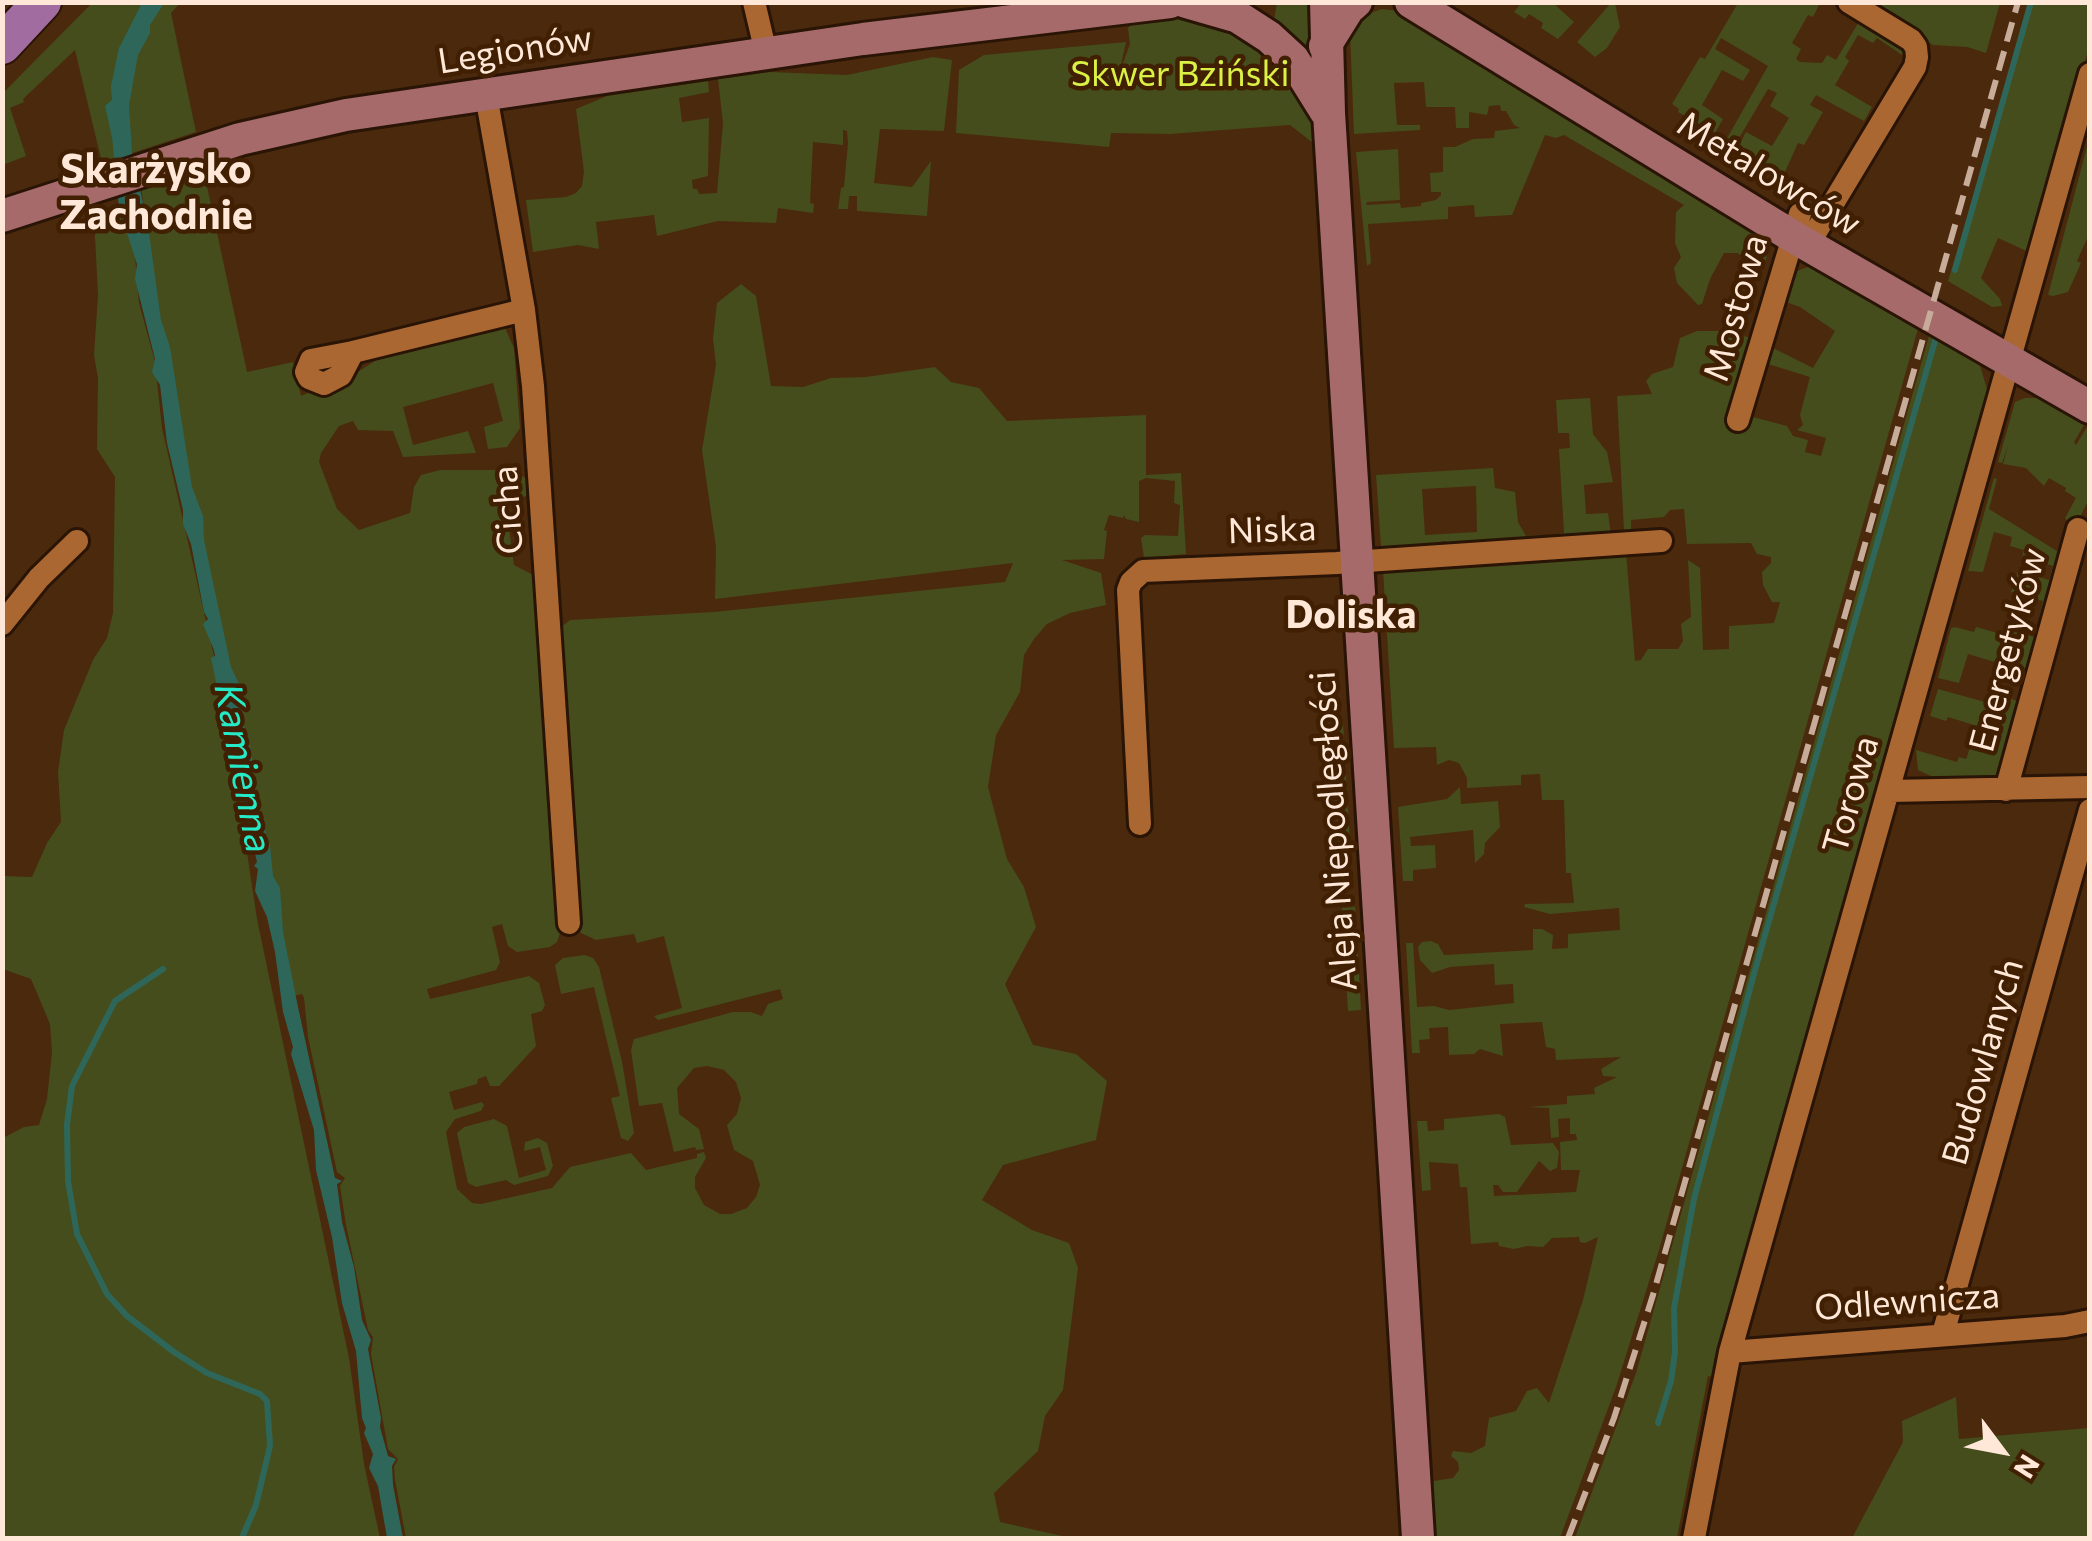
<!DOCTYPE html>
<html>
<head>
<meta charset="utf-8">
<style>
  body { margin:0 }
  #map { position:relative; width:2092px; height:1541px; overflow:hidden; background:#4b290c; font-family:Commissioner,sans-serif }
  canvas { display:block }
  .frame { position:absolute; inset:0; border:5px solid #ffe8d8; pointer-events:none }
  .north { position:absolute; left:1952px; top:1401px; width:100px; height:100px; -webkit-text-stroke:8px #401f02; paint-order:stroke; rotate:122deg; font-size:28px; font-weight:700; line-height:40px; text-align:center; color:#ffe8d8 }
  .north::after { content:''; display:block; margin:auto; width:35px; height:45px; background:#ffe8d8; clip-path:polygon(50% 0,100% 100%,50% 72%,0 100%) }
</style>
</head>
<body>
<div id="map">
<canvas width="2092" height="1541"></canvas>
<div class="frame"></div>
<div class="north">N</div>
</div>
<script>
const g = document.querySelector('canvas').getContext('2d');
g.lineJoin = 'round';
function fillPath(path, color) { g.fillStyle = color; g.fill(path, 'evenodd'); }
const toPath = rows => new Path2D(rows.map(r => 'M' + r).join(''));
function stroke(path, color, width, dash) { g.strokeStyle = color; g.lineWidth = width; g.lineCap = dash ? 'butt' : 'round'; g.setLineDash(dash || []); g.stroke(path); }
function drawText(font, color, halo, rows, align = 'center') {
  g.font = font + ' Commissioner,sans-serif'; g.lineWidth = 9; g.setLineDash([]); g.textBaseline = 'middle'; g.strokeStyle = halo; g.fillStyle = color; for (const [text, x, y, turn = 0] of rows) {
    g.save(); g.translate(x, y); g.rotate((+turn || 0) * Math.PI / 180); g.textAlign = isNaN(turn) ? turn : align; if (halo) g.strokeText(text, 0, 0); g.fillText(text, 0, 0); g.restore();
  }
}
fillPath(toPath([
  [1522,2,1553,3,1574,22,1558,39,1541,28,1543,23,1529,14,1525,19,1514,12],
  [92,3,180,3,171,13,196,132,102,163,75,50,23,99,24,102,10,108,26,156,3,165,3,93],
  [1277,3,1307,3,1312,15,1315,64,1274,20],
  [1611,3,1615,3,1620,27,1607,48,1595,57,1577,42],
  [1738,3,1820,3,1813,17,1808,15,1792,43,1801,49,1796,59,1800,62,1822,63,1827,55,1836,60,1860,20,1907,47,1902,55,1877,38,1873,43,1858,35,1845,57,1849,61,1835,85,1872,107,1864,121,1816,95,1810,105,1823,112,1804,145,1798,143,1784,174,1738,147,1746,132,1772,146,1789,118,1770,106,1777,93,1768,89,1735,145,1726,140,1768,66,1721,38,1715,49,1750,70,1743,81,1722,70,1702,105,1723,119,1715,133,1678,112,1679,109,1672,104,1700,57,1705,59],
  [1866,3,2000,3,1986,53,1967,47,1933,45],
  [2030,3,2089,3,2089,47,2031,253,1998,238,1981,278,2000,299,2002,306,1992,307,1948,281],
  [1382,9,1399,11,1765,234,1770,246,1764,266,1737,253,1724,253,1710,279,1702,304,1698,305,1677,283,1674,268,1681,257,1675,243,1676,212,1684,205,1564,135,1556,138,1545,135,1512,215,1475,217,1474,205,1448,207,1448,219,1368,224,1371,263,1367,266,1356,152,1398,149,1400,200,1367,202,1366,205,1400,203,1401,208,1421,206,1421,203,1436,200,1441,195,1441,192,1431,192,1430,173,1443,172,1443,147,1455,147,1473,139,1494,138,1495,131,1520,128,1514,125,1506,111,1501,111,1500,105,1489,106,1487,115,1469,112,1469,128,1456,128,1455,107,1426,107,1424,82,1394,83,1397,125,1420,125,1420,130,1354,134,1350,33,1364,15],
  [1174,15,1220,25,1273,55,1303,95,1318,142,1313,143,1290,125,1170,134,1111,133,1109,147,956,133,959,70,984,55,1126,42,1119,74,1130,44,1128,28,1131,25],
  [933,57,952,60,944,131,880,129,874,183,912,187,931,161,927,216,857,211,857,196,849,196,848,209,838,209,841,188,844,187,848,143,847,131,843,130,843,145,813,142,810,203,814,204,813,213,778,208,776,223,718,221,657,236,654,215,596,222,599,249,578,245,533,252,526,200,566,197,576,193,582,186,584,172,576,109,607,96,708,81,709,92,679,98,682,122,709,118,708,176,692,180,693,189,697,189,699,194,717,193,723,123,718,79,769,72,847,75],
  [2089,139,2089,234,2077,261,2081,263,2068,292,2053,296,2048,295],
  [203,168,247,372,293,362,301,396,356,373,389,352,505,328,514,348,520,428,507,447,488,449,484,427,503,421,493,383,403,407,413,445,468,431,476,453,403,457,393,431,358,430,353,421,339,426,321,453,319,462,337,509,359,530,410,513,414,487,421,475,440,470,515,470,525,478,532,492,506,508,514,565,539,578,560,933,557,942,550,947,517,952,508,946,502,924,492,927,500,962,496,970,427,989,430,999,529,976,539,983,545,1005,542,1011,531,1014,536,1046,499,1086,490,1086,486,1076,478,1079,477,1084,449,1092,454,1110,482,1102,484,1105,481,1111,455,1119,446,1132,457,1189,472,1203,481,1204,552,1188,570,1167,631,1153,646,1170,697,1158,697,1154,704,1152,706,1158,695,1177,695,1188,704,1205,720,1214,731,1214,747,1208,756,1197,760,1185,753,1161,734,1150,727,1125,737,1114,741,1098,736,1082,724,1070,707,1066,694,1068,677,1088,679,1114,699,1129,704,1149,696,1150,695,1147,674,1152,662,1103,639,1106,631,1050,634,1039,733,1012,751,1012,762,1016,768,1004,783,999,780,989,658,1020,654,1016,682,1008,664,936,637,943,634,934,596,940,581,933,576,922,575,838,563,714,560,628,570,620,714,612,1005,582,1013,563,715,599,716,547,702,450,716,365,713,339,717,303,741,284,756,296,771,386,803,387,831,378,866,377,935,367,951,382,979,388,1007,421,1146,415,1146,475,1181,473,1186,554,1144,558,1141,538,1145,535,1178,536,1180,505,1174,503,1175,481,1146,478,1139,481,1139,522,1126,519,1124,515,1123,518,1109,515,1104,530,1107,531,1104,559,1062,560,1101,573,1106,605,1070,613,1047,624,1034,639,1024,655,1020,692,996,735,988,787,1007,859,1024,887,1036,927,1005,984,1033,1045,1076,1054,1107,1081,1096,1140,1003,1165,982,1200,1032,1230,1069,1243,1078,1268,1063,1390,1045,1416,1038,1451,994,1493,1000,1522,1071,1538,406,1538,395,1480,394,1467,398,1459,388,1449,371,1354,373,1337,368,1330,346,1225,340,1186,345,1178,337,1172,308,1037,304,998,302,994,290,997,266,856,170,384,141,187],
  [102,208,116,208,134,245,139,303,155,362,162,428,224,700,257,919,349,1358,364,1464,380,1538,3,1538,3,1138,24,1127,39,1125,47,1099,52,1052,50,1024,31,979,3,969,2,876,32,877,47,843,61,822,58,772,64,730,93,660,107,638,113,613,115,477,97,449,98,378,94,355,98,295,94,217],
  [1816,264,1919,325,1659,1250,1616,1387,1560,1538,1430,1538,1427,1482,1453,1478,1459,1470,1458,1462,1451,1456,1453,1451,1471,1453,1485,1446,1489,1418,1516,1411,1527,1391,1537,1388,1549,1403,1583,1300,1598,1237,1585,1243,1580,1242,1579,1237,1552,1238,1543,1247,1527,1246,1514,1249,1499,1246,1498,1242,1471,1244,1467,1187,1460,1187,1458,1164,1429,1162,1431,1190,1422,1191,1417,1121,1427,1121,1428,1131,1444,1130,1444,1119,1499,1114,1505,1117,1511,1145,1553,1143,1559,1152,1557,1168,1550,1171,1539,1161,1517,1192,1503,1192,1498,1185,1493,1185,1494,1196,1576,1192,1580,1170,1561,1170,1560,1142,1577,1140,1576,1134,1570,1134,1570,1118,1558,1119,1559,1137,1551,1138,1549,1108,1528,1107,1567,1104,1567,1096,1595,1094,1594,1088,1617,1077,1603,1076,1601,1069,1621,1057,1556,1060,1555,1049,1546,1047,1542,1022,1500,1024,1503,1056,1480,1049,1474,1054,1449,1055,1448,1027,1429,1028,1430,1039,1419,1040,1420,1053,1412,1053,1406,943,1413,943,1417,1007,1434,1006,1449,1010,1514,1003,1513,984,1495,985,1494,964,1450,967,1432,973,1420,960,1418,947,1422,942,1431,941,1438,944,1444,955,1533,950,1533,929,1542,929,1553,935,1552,949,1568,948,1568,934,1620,930,1619,908,1550,914,1524,907,1525,904,1574,903,1571,873,1566,873,1564,800,1542,800,1540,774,1521,775,1521,785,1467,788,1467,778,1459,763,1449,760,1437,765,1436,747,1394,748,1383,569,1415,570,1416,565,1626,552,1635,661,1641,660,1648,649,1678,649,1683,641,1681,624,1691,617,1688,560,1700,568,1703,650,1729,649,1729,626,1774,623,1780,602,1772,602,1763,585,1762,572,1771,563,1771,557,1757,554,1751,543,1687,544,1684,509,1670,510,1664,517,1631,520,1631,529,1624,530,1617,396,1652,394,1646,381,1652,374,1673,367,1680,338,1697,331,1718,331,1753,338,1739,381,1732,392,1732,407,1749,427,1753,417,1787,426,1793,436,1808,440,1805,452,1821,456,1826,438,1797,430,1803,425,1800,415,1810,377,1768,364,1773,348,1813,368,1835,331,1800,307,1786,302,1797,271],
  [1931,329,1978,359,1987,389,1993,391,1713,1377,1708,1376,1677,1538,1575,1538,1636,1373],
  [1590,398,1593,434,1607,452,1613,482,1584,485,1586,514,1608,513,1611,535,1561,538,1559,534,1564,533,1559,449,1570,448,1569,433,1558,433,1556,400],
  [2025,398,2037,398,2084,425,2074,442,2076,445,2087,427,2089,428,2089,499,2074,529,2065,518,2076,498,2065,491,2066,488,2049,478,2044,486,2026,468,2003,464,2008,446,2002,463,1998,462,2015,402],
  [1493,468,1495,488,1515,492,1518,522,1526,536,1545,535,1543,539,1446,545,1445,541,1439,542,1440,546,1388,549,1381,546,1376,475],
  [1476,486,1477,532,1425,535,1422,489],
  [1994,478,1997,479,1989,509,2057,551,2062,542,2065,544,2045,620,2039,618,2043,601,2011,592,2018,571,2049,580,2053,566,2022,557,2024,550,2010,546,2012,537,1994,532,1983,572,1968,571],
  [1955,627,1974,632,1976,627,2008,636,2014,631,2041,639,2032,673,1968,654,1959,683,1938,678,1951,628],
  [1938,689,1985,702,1988,691,2023,703,2002,779,1929,783,1931,776,1918,770,1916,750,1957,762,1959,757,1966,759,1968,754,1974,725,1948,717,1946,721,1930,716],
  [1343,722,1351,863,1341,864,1332,862,1339,854,1331,724],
  [1460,787,1461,804,1498,801,1500,827,1485,843,1484,854,1475,863,1473,830,1410,837,1411,846,1435,845,1436,868,1413,870,1413,881,1403,881,1398,807,1447,799],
  [1355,907,1361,1010,1348,1011,1342,908],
  [585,955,593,958,599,967,622,1062,634,1133,628,1141,621,1138,611,1098,620,1096,594,987,561,994,555,965,563,958],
  [494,1119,507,1126,519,1178,546,1170,540,1147,524,1151,525,1142,538,1138,547,1143,553,1166,548,1176,514,1185,506,1180,476,1187,468,1183,457,1133,464,1127],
  [1956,1397,1959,1439,2089,1428,2089,1538,1852,1538,1903,1442,1902,1421]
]), '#454d1c');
fillPath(toPath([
  [142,3,164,3,150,25,150,33,138,55,129,105,132,153,148,226,161,320,170,347,192,487,203,516,204,540,231,667,239,684,243,723,252,753,253,794,270,846,273,876,280,888,283,932,298,1007,335,1178,342,1181,337,1184,342,1222,354,1267,362,1320,371,1340,368,1349,381,1418,380,1427,388,1456,396,1459,392,1466,393,1485,403,1538,387,1538,378,1486,369,1468,373,1454,364,1433,366,1428,362,1418,356,1351,342,1303,332,1237,316,1170,314,1130,291,1054,293,1047,283,1012,275,952,267,917,255,891,258,869,254,866,257,862,247,818,240,801,239,780,232,764,235,745,221,705,211,658,215,656,214,650,203,624,208,619,204,612,191,544,183,524,183,510,167,443,160,385,152,372,155,359,135,279,137,264,119,208,112,137,105,106,112,100,111,86,119,48]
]), '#2e675a');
stroke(toPath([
  [1955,270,2031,2],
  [163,969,115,1001,72,1086,67,1125,68,1181,77,1234,107,1294,127,1316,174,1352,207,1373,260,1394,267,1401,270,1446,256,1505,242,1538],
  [1658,1423,1671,1381,1675,1352,1674,1308,1694,1199,1755,970,1935,341]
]), '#2e675a', 6);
const street = toPath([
  [754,2,766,53],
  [486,95,524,310,533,386,569,923],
  [1808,245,1915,67,1917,57,1916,47,1911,40,1849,2],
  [353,352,311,360,306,372,309,378,324,384,341,375,353,352,524,310],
  [1738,420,1800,214],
  [2,624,39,578,77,541],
  [2006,790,2078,529],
  [1889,791,2090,787],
  [1140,824,1128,590,1131,582,1143,571,1337,563,1661,541],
  [1943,1334,2090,810],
  [1730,1352,2065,1326,2090,1321],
  [1694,1538,1730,1352,2090,74]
]);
const secondary = toPath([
  [1186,2,1238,17,1269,37,1293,59,1326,112],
  [1326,2,1329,113,1418,1538],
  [1411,2,1792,236,2090,407],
  [1325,46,1348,9,1356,2],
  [2,216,240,139,346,115,863,39,1170,2]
]);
const primary = toPath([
  [2,45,42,2]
]);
stroke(street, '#291405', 28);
stroke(secondary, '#291405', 38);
stroke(primary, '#291405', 42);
stroke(street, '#aa6732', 22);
stroke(secondary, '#a66a6a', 32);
stroke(primary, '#a16da1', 38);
stroke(toPath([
  [1568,1538,1614,1418,1653,1295,2018,2]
]), '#c7ad99', 6, [20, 10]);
drawText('35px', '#ffe8d8', '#401f02', [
  ["Legionów",515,50,-9],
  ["Metalowców",1769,174,31],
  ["Mostowa",1736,308,-74],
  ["Cicha",508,510,-94],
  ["Niska",1272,530,-2],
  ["Energetyków",2008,650,-75],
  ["Torowa",1851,795,-74],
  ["Aleja Niepodległości",1334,831,-94],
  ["Budowlanych",1983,1062,-74],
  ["Odlewnicza",1907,1302,-4]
]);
drawText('35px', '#daf146', '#401f02', [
  ["Skwer Bziński",1180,74]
]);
drawText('bold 38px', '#ffe8d8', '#401f02', [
  ["Doliska",1351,615]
]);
drawText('italic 38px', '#26e9c7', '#401f02', [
  ["Kamienna",243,768,79]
]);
drawText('bold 40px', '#ffe8d8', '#401f02', [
  ["Skarżysko",156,170],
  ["Zachodnie",156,216]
]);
</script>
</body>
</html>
